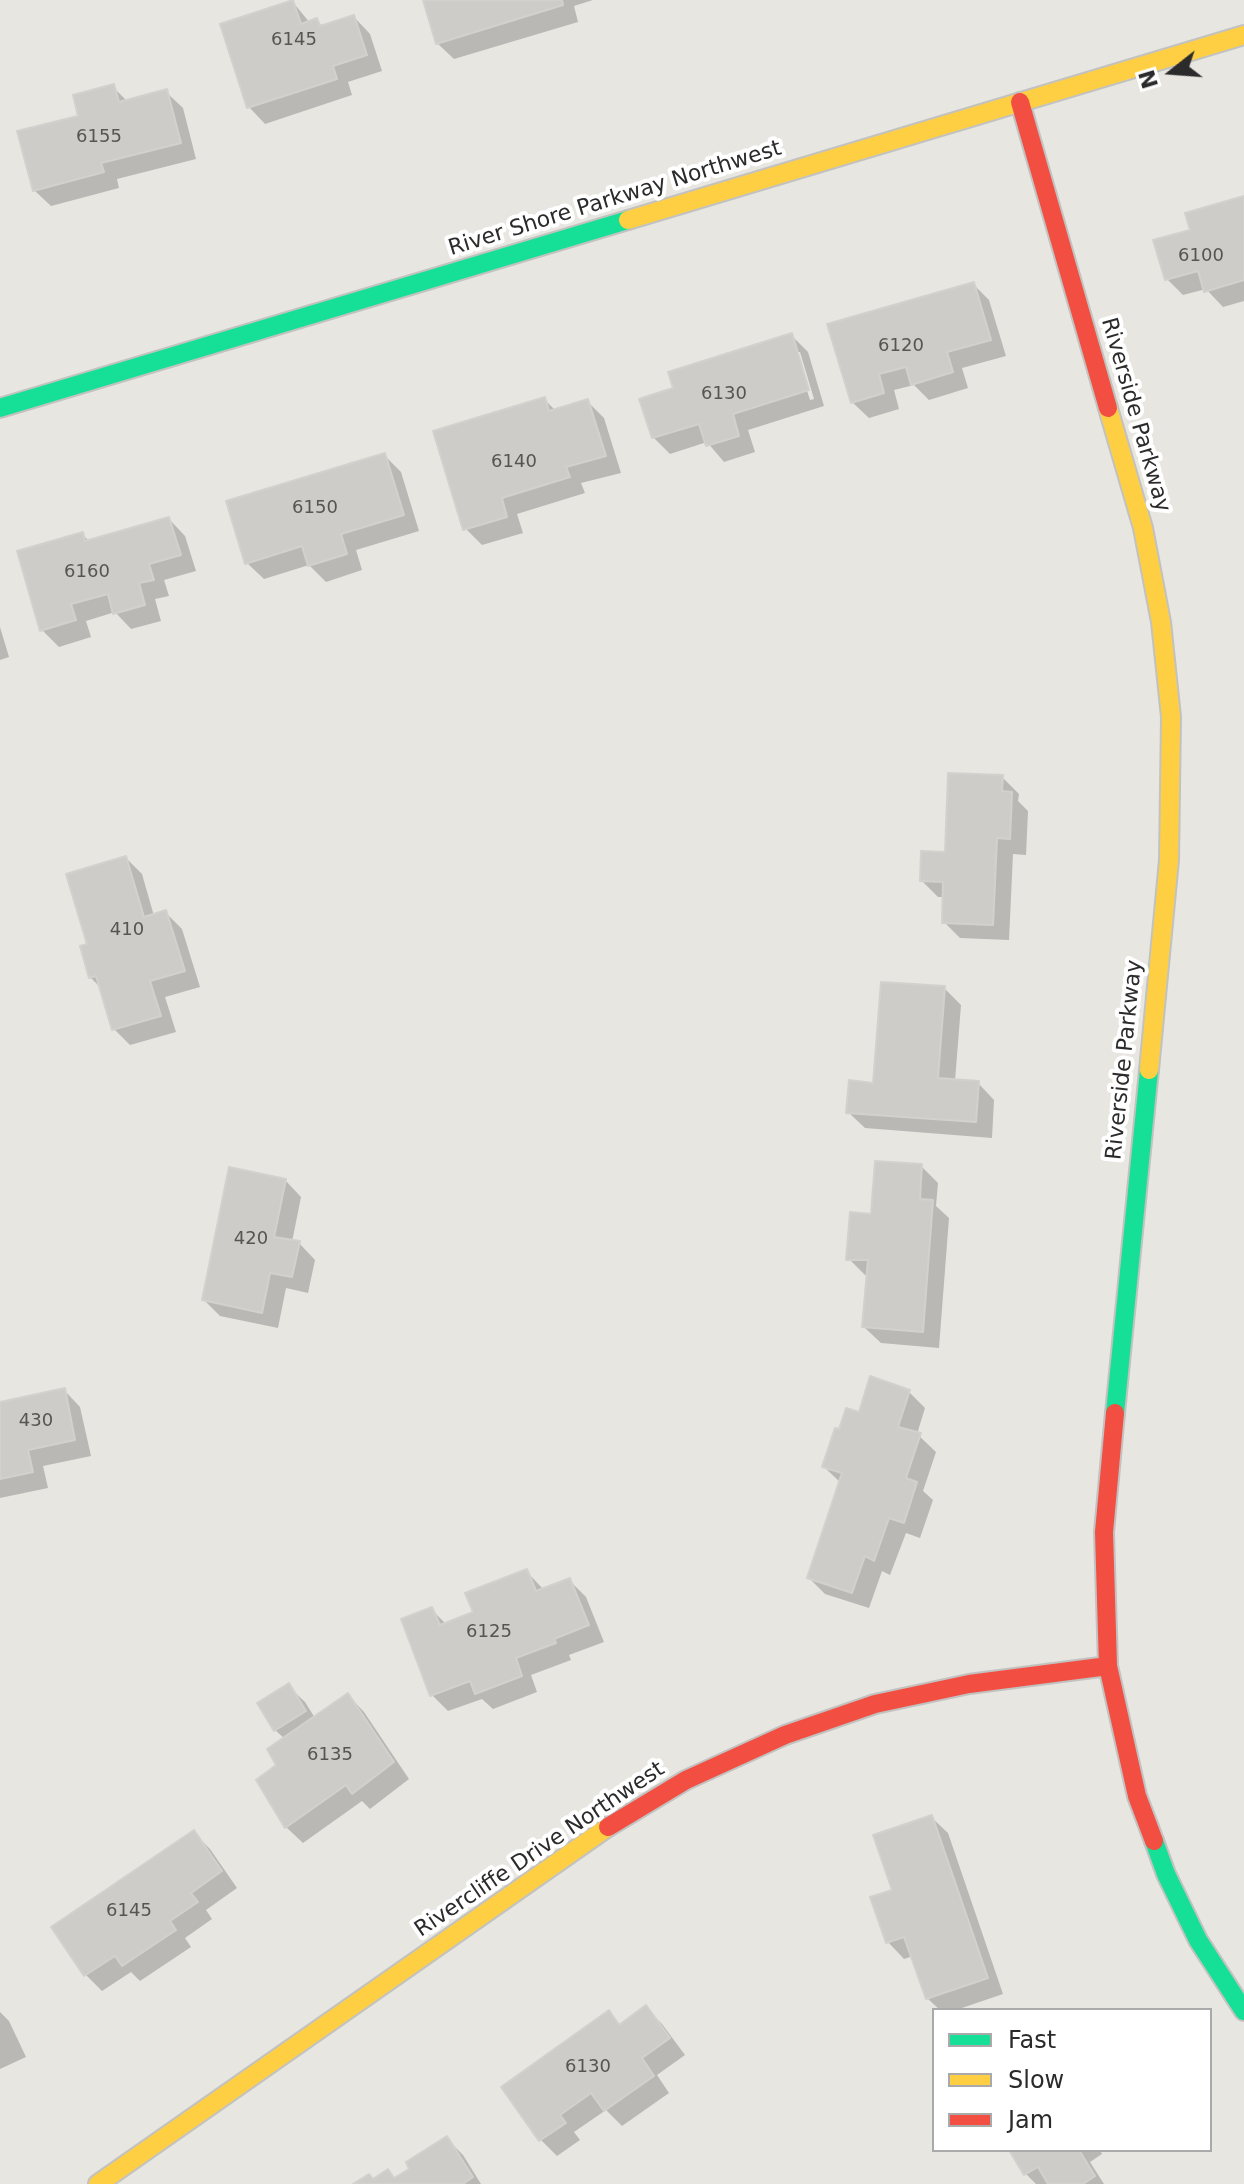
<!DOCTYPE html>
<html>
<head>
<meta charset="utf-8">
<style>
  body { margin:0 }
  #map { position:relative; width:1244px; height:2184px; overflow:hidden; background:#e8e6e1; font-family:"DejaVu Sans",sans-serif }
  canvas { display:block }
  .legend { position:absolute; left:932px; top:2008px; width:280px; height:144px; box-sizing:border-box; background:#fff; border:2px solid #aaa; margin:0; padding:10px 14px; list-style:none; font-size:24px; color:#2b2b2b }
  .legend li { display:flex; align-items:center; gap:16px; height:40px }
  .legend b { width:40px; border:2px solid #aaa }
  .north { position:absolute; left:1132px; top:32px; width:80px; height:80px; -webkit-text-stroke:6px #fff; paint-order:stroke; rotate:253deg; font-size:22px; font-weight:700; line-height:32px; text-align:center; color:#2b2b2b }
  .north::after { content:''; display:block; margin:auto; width:28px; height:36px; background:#2b2b2b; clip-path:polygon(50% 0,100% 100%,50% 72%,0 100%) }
</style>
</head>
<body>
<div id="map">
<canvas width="1244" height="2184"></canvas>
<ul class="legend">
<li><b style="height:10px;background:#16e098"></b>Fast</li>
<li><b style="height:10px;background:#ffcf43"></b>Slow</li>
<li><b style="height:10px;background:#f24e42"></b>Jam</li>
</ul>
<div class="north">N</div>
</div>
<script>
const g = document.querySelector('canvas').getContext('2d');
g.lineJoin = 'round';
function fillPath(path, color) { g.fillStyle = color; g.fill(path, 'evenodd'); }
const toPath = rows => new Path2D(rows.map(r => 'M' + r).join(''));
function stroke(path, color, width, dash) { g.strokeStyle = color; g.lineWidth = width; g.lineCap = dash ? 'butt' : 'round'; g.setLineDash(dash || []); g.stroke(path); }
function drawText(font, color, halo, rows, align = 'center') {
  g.font = font + ' "DejaVu Sans",sans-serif'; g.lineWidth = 8; g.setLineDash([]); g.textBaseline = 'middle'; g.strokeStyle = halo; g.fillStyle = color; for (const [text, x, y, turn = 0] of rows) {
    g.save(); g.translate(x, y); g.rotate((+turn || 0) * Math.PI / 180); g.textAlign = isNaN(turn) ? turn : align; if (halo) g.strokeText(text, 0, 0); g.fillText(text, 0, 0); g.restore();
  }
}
fillPath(toPath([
  [425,0,593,0,574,6,578,22,454,59,437,43],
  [292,1,310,23,317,20,323,27,354,17,370,34,382,71,348,82,352,95,265,124,249,107],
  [113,87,128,102,166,92,183,108,196,159,117,179,119,188,51,206,34,190,81,117],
  [1244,198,1244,301,1223,307,1206,289,1183,295,1167,279,1192,232],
  [973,284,989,300,1006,356,962,368,968,388,929,400,914,385,894,390,899,409,869,418,852,402,830,326],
  [791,335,808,352,824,406,748,430,755,452,724,462,707,442,670,454,653,437,676,389],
  [795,352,800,352,814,399,810,400],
  [544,399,556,411,588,402,604,418,621,473,581,483,585,493,517,514,523,533,482,545,465,528],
  [384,455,401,472,419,531,356,550,362,570,326,582,309,565,264,579,247,563],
  [169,519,185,536,196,571,164,580,169,596,155,599,161,621,131,629,115,612,86,621,91,637,59,647,42,630,20,552,82,534,90,542],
  [0,627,9,657,0,660],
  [1002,777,1019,794,1018,801,1028,811,1026,855,1013,854,1009,940,960,938,944,922,945,897,938,897,922,881,947,854],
  [126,858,142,874,154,916,166,913,182,929,200,987,165,997,176,1032,130,1045,114,1029,102,989,90,977,89,945],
  [944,988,961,1005,955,1081,978,1083,994,1100,992,1138,865,1128,848,1112,875,1085],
  [921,1166,938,1183,936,1206,949,1218,939,1348,881,1343,864,1327,869,1275,865,1275,849,1259,873,1216],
  [285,1180,301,1197,292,1242,299,1243,315,1260,308,1293,286,1288,278,1328,220,1316,204,1300],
  [64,1390,80,1407,91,1456,43,1466,48,1488,0,1498,0,1404],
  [909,1392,925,1408,917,1434,936,1452,923,1491,933,1500,920,1538,906,1533,890,1575,882,1571,869,1608,825,1594,809,1578,841,1483,824,1467,840,1432,860,1415],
  [527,1572,544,1590,569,1580,586,1597,604,1642,569,1655,571,1660,531,1675,537,1692,493,1709,482,1699,448,1711,432,1695,431,1609,447,1625,475,1613],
  [288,1686,305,1702,315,1718,348,1695,364,1712,409,1779,370,1809,362,1801,303,1843,286,1827,278,1766,285,1739,275,1730,260,1704],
  [931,1817,948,1833,1003,1994,956,2010,940,2010,927,1998,913,1956,904,1959,888,1942,894,1891],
  [194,1833,210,1849,237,1888,206,1910,212,1919,185,1938,191,1947,140,1981,131,1972,102,1991,86,1975,54,1928],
  [646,2008,662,2024,685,2055,657,2075,669,2093,622,2126,606,2110,574,2132,580,2140,557,2156,541,2140,608,2013,622,2026],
  [0,2012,9,2021,26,2057,0,2069],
  [447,2139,463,2155,481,2184,357,2184,374,2181,388,2171,396,2179,412,2169],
  [1011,2150,1100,2150,1102,2154,1090,2162,1104,2184,1036,2184,1026,2174]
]), '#0003');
const building = toPath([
  [293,0,301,24,317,18,320,26,354,15,367,55,333,66,337,79,247,108,220,24,293,0],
  [423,0,562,0,563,5,436,44,423,0],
  [114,84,119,102,167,89,181,143,101,163,104,172,33,191,17,131,78,116,73,95,114,84],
  [1244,196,1244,280,1204,292,1198,271,1165,280,1153,240,1190,230,1185,213,1244,196],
  [974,282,991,340,947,352,953,372,911,385,906,367,879,374,884,393,851,403,827,324,974,282],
  [792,333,809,390,733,414,739,436,706,446,699,424,652,438,639,399,673,388,668,372,792,333],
  [545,397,549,411,588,399,606,456,566,467,570,477,502,498,507,517,463,530,433,431,545,397],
  [385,453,404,515,341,534,347,554,308,566,302,546,245,564,226,501,385,453],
  [169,517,181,555,149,564,154,580,139,583,145,605,113,614,108,594,71,604,76,620,40,631,17,551,83,532,85,541,169,517],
  [948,773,1003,775,1002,791,1012,792,1010,839,997,838,993,925,942,923,943,882,920,881,921,851,945,852,948,773],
  [126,856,144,917,166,910,185,971,150,981,161,1016,112,1030,96,976,89,978,80,946,87,944,66,874,126,856],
  [881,982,945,986,938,1078,979,1081,976,1122,846,1113,849,1080,873,1083,881,982],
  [875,1161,922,1164,920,1199,933,1200,923,1332,862,1327,868,1260,846,1260,850,1212,871,1214,875,1161],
  [229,1167,286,1179,274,1237,300,1241,292,1277,270,1273,262,1313,202,1300,229,1167],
  [870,1376,910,1390,898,1427,921,1433,906,1478,917,1482,904,1523,889,1518,874,1561,865,1556,852,1593,807,1578,842,1473,822,1467,835,1428,839,1429,846,1408,859,1412,870,1376],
  [65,1388,75,1440,28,1450,33,1472,0,1479,0,1402,65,1388],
  [527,1569,536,1591,570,1578,589,1625,554,1639,556,1643,516,1658,522,1676,475,1694,470,1681,430,1696,401,1619,432,1607,440,1625,473,1612,465,1593,527,1569],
  [289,1683,306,1711,274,1731,257,1703,289,1683],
  [348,1693,394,1762,352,1794,346,1785,285,1828,256,1780,276,1765,267,1749,348,1693],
  [932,1815,988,1978,926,1999,904,1937,886,1943,870,1897,892,1890,873,1835,932,1815],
  [194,1830,222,1871,191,1893,198,1902,170,1921,176,1930,122,1966,115,1956,84,1976,51,1927,194,1830],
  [646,2005,670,2038,642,2058,654,2076,604,2111,591,2093,560,2115,566,2123,539,2141,501,2087,609,2010,619,2025,646,2005],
  [447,2136,473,2177,463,2184,353,2184,369,2174,373,2179,388,2169,394,2178,409,2169,406,2162,447,2136],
  [1009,2150,1079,2150,1095,2176,1083,2184,1048,2184,1038,2167,1024,2175,1009,2150]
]);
fillPath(building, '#cdccc8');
stroke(building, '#d3d1cd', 2);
const fast = toPath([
  [0,408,628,220],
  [1115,1413,1149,1070],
  [1154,1841,1166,1874,1198,1940,1244,2011]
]);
const slow = toPath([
  [628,220,1244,35],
  [1108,408,1143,528,1161,622,1171,717,1169,860,1149,1070],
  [98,2184,608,1827]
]);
const jam = toPath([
  [1020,102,1108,408],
  [1115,1413,1104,1532,1108,1666,1137,1796,1154,1841],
  [608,1827,686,1780,785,1735,875,1704,969,1684,1108,1666]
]);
stroke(fast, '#c2c2c1', 22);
stroke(slow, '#c2c2c1', 22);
stroke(jam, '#c2c2c1', 22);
stroke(fast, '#16e098', 18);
stroke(slow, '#ffcf43', 18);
stroke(jam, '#f24e42', 18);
drawText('18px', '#555554', null, [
  ["6145",294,40],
  ["6155",99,137],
  ["6100",1201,256],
  ["6120",901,346],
  ["6130",724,394],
  ["6140",514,462],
  ["6150",315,508],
  ["6160",87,572],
  ["410",127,930],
  ["420",251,1239],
  ["430",36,1421],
  ["6125",489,1632],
  ["6135",330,1755],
  ["6145",129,1911],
  ["6130",588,2067]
]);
drawText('22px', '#2b2b2b', '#fff', [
  ["River Shore Parkway Northwest",615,199,-17],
  ["Riverside Parkway",1135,415,74],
  ["Riverside Parkway",1125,1060,-84],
  ["Rivercliffe Drive Northwest",540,1850,-34]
]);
</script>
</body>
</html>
